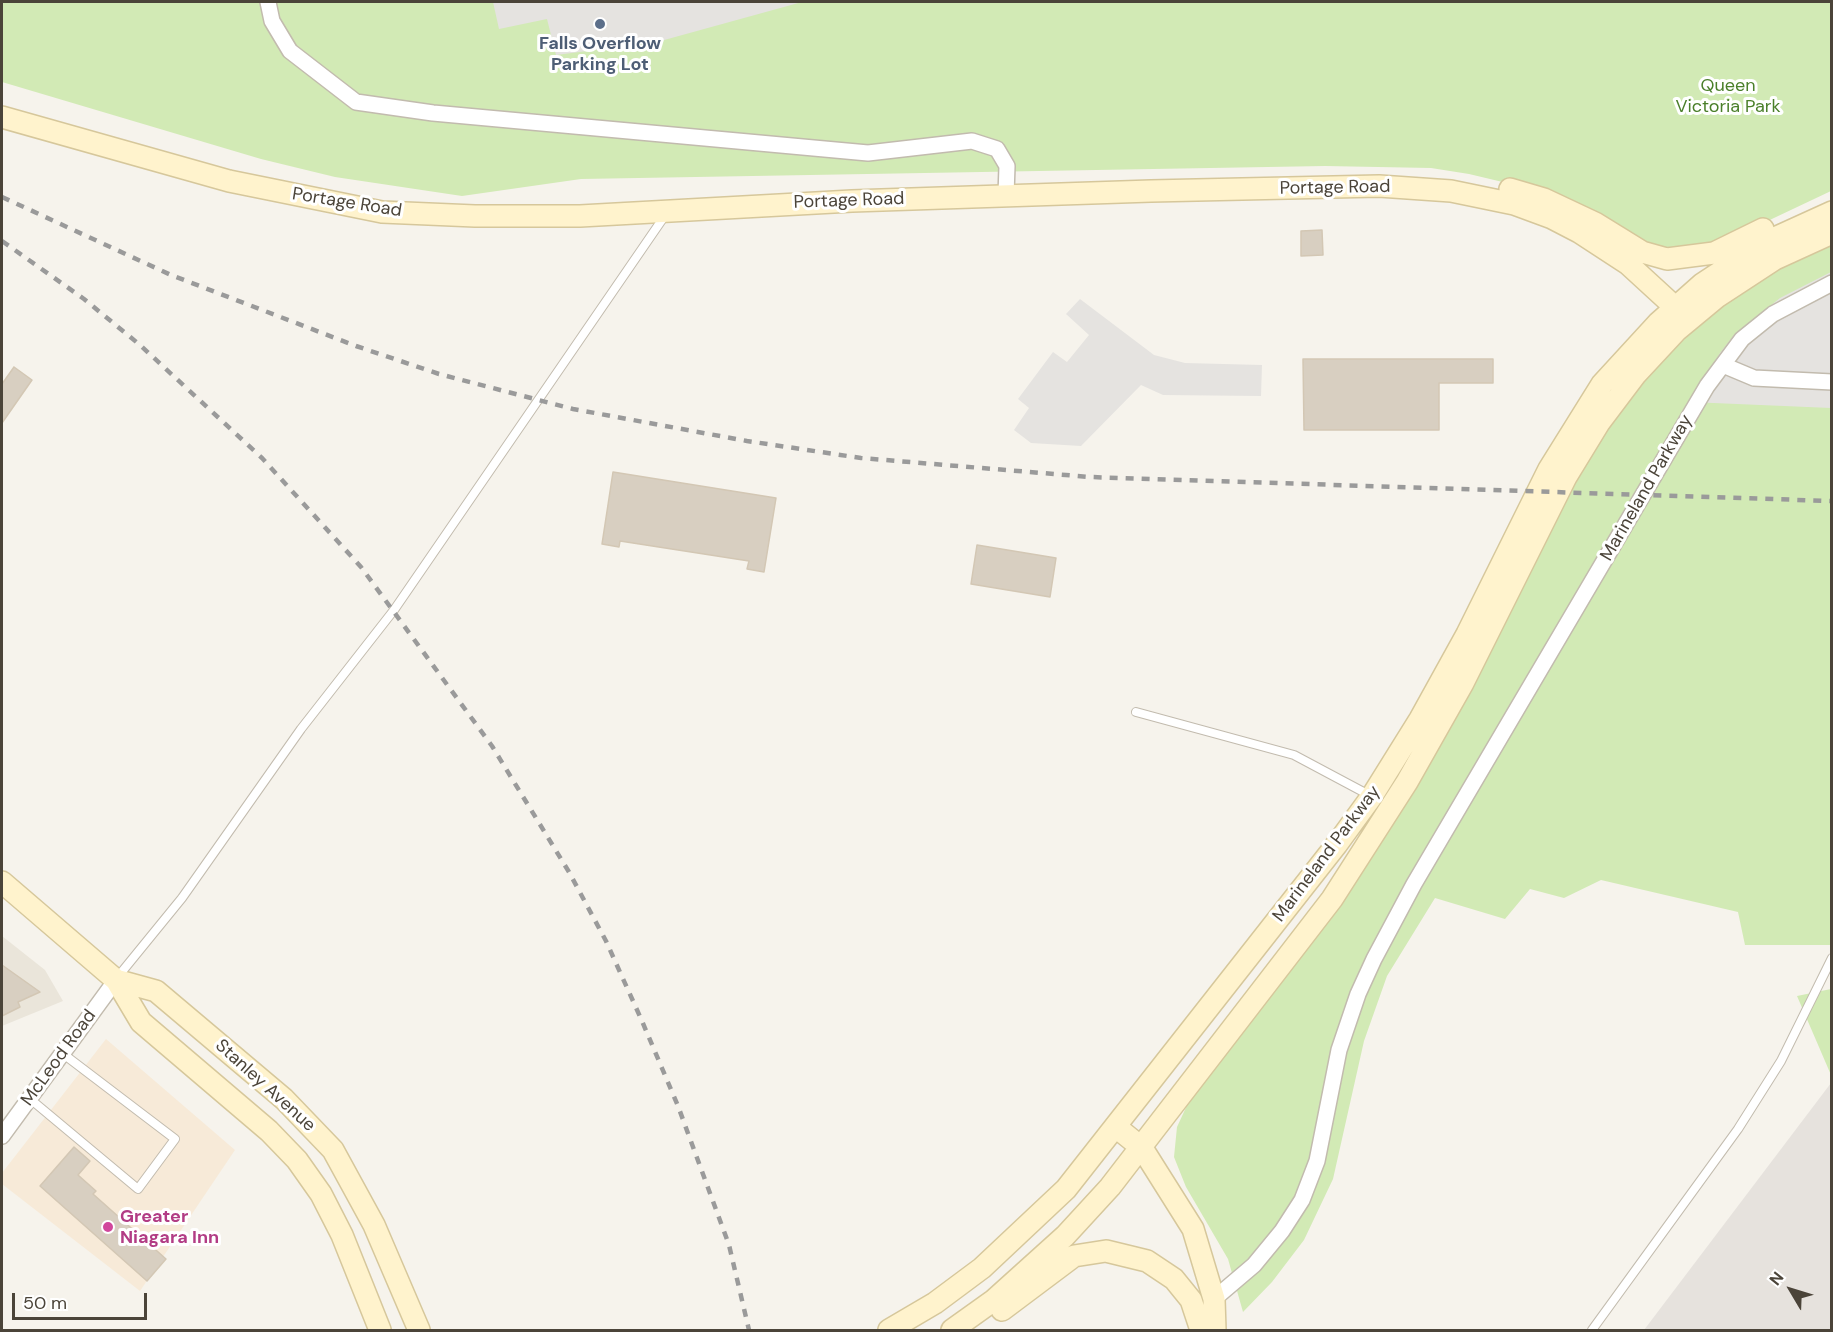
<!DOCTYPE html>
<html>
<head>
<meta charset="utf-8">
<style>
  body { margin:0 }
  #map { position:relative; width:1833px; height:1332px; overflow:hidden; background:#f6f3ec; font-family:"DM Sans",sans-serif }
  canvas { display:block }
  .frame { position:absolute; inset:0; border:3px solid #4b4439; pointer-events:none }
  .north { position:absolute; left:1761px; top:1260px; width:60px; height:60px; -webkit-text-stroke:4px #fff; paint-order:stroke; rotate:308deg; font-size:16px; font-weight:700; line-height:24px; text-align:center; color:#4b4439 }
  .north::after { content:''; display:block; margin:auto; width:21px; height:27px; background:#4b4439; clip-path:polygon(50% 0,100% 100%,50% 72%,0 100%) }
  .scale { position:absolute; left:12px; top:1293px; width:135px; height:27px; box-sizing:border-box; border:3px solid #4b4439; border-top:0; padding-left:8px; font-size:18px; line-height:21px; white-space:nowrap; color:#4b4439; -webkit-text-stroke:4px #fff; paint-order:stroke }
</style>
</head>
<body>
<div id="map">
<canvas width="1833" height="1332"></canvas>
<div class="frame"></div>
<div class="north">N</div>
<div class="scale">50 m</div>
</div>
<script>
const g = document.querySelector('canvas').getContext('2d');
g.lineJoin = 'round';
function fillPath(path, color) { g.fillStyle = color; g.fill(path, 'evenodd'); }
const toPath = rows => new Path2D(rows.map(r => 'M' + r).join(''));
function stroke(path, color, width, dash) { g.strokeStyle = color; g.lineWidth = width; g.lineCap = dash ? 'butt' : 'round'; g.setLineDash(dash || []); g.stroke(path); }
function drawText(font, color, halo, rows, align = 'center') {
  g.font = font + ' "DM Sans",sans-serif'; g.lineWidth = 6; g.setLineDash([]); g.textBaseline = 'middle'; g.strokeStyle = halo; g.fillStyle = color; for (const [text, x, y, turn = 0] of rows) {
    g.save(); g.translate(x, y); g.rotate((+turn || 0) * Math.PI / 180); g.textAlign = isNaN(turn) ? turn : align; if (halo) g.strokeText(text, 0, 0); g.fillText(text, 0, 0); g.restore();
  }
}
fillPath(toPath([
  [2,936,45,970,63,1001,2,1026]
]), '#eae5da');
fillPath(toPath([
  [106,1039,235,1150,140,1291,2,1184,2,1173]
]), '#f7ead8');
fillPath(toPath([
  [1831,1083,1831,1330,1644,1330]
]), '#e6e2dd');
fillPath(toPath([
  [2,2,1831,2,1831,191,1719,244,1664,252,1532,189,1469,174,1431,168,1325,166,581,179,462,196,335,177,261,159,2,82],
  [1831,244,1831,945,1745,945,1738,912,1601,880,1564,898,1530,889,1505,919,1435,898,1387,976,1364,1041,1333,1179,1304,1240,1272,1282,1243,1312,1228,1259,1186,1187,1174,1157,1177,1127,1189,1101,1325,925,1573,482,1609,424,1654,367,1715,311,1783,265],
  [1831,989,1831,1075,1797,996]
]), '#d2eab5');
fillPath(toPath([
  [493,2,802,2,657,42,556,55,547,19,499,29],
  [1831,272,1831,408,1690,402,1720,353,1734,335,1780,298],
  [1080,299,1154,355,1185,363,1262,365,1261,396,1163,395,1141,385,1081,446,1031,443,1014,430,1029,408,1018,399,1053,352,1067,362,1089,335,1066,314]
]), '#e5e3e0');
const building = toPath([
  [1322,230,1323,255,1301,256,1301,231,1322,230],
  [1303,359,1493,359,1493,383,1439,383,1439,430,1304,430,1303,359],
  [14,367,32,380,2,423,2,384,14,367],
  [613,472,776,498,764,572,747,569,749,561,620,541,619,547,602,544,613,472],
  [977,545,1056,558,1050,597,971,584,977,545],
  [2,965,40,992,18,1002,20,1007,2,1016,2,965],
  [74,1147,90,1161,78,1175,96,1191,93,1194,166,1259,147,1281,40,1186,74,1147]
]);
fillPath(building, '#d8cfc1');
stroke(building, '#d3c7b4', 1.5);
const lane = toPath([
  [1136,712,1294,755,1371,796],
  [116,979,182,898,301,729,394,610,666,214],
  [29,1098,138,1189,175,1139,62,1053],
  [1592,1330,1738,1129,1781,1061,1832,958]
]);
const street = toPath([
  [268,2,272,21,290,51,356,102,433,113,868,153,972,141,997,149,1007,166,1006,195],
  [1723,365,1754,378,1832,382],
  [2,1136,116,980],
  [1214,1299,1254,1265,1282,1231,1302,1200,1317,1161,1339,1050,1358,994,1374,959,1414,884,1707,386,1742,339,1773,314,1832,283]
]);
const secondary = toPath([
  [2,117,229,181,382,212,475,216,580,216,852,201,1151,191,1379,186,1451,191,1514,204,1552,218,1579,232,1628,264,1689,320],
  [1510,189,1544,199,1595,223,1642,252,1667,259,1714,253,1763,229],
  [2,882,116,980,141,1022,269,1131,297,1160,321,1194,342,1235,380,1330],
  [116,980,156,991,284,1099,333,1150,374,1225,419,1330],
  [1116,1127,1142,1148,1193,1229,1214,1299,1215,1330],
  [1002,1310,1074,1256,1106,1251,1147,1261,1174,1279,1191,1300,1201,1330],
  [889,1330,935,1303,982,1268,1066,1189,1337,844,1372,796,1420,719,1467,634,1549,469,1602,384,1658,323,1702,284,1766,242,1832,212],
  [952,1330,994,1300,1065,1236,1110,1187,1332,899,1407,782,1463,683,1566,477,1599,423,1636,374,1676,331,1717,297,1775,259,1832,233]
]);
stroke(lane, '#c2bbae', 10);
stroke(street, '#c2bbae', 18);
stroke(secondary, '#d6c79b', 24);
stroke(lane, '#fff', 8);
stroke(street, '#fff', 15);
stroke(secondary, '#fff3cd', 21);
stroke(toPath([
  [2,197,171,275,356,346,439,374,573,409,747,441,861,458,1090,477,1832,501],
  [2,241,84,299,140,345,262,458,361,567,492,746,569,872,606,941,642,1021,678,1106,729,1245,749,1330]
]), '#9a9a9a', 4.5, [8, 8]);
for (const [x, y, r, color] of [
  [600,24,6,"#5c6f8a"],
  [108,1227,6,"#d1479c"]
]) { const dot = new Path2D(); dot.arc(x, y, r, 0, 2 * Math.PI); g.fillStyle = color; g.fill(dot); stroke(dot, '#fff', 2); }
drawText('bold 18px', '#4e5e75', '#fff', [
  ["Falls Overflow",600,44],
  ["Parking Lot",600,65]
]);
drawText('18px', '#4a7f2a', '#fff', [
  ["Queen",1728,86],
  ["Victoria Park",1728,107]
]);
drawText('18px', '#4b4439', '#fff', [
  ["Portage Road",1335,188,-1],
  ["Portage Road",849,201,-2],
  ["Portage Road",347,203,9],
  ["Marineland Parkway",1647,488,-60],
  ["Marineland Parkway",1327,854,-53],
  ["McLeod Road",59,1058,-54],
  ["Stanley Avenue",265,1086,42]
]);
drawText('bold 18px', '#b23c85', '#fff', [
  ["Greater",120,1217],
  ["Niagara Inn",120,1238]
], 'left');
</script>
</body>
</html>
